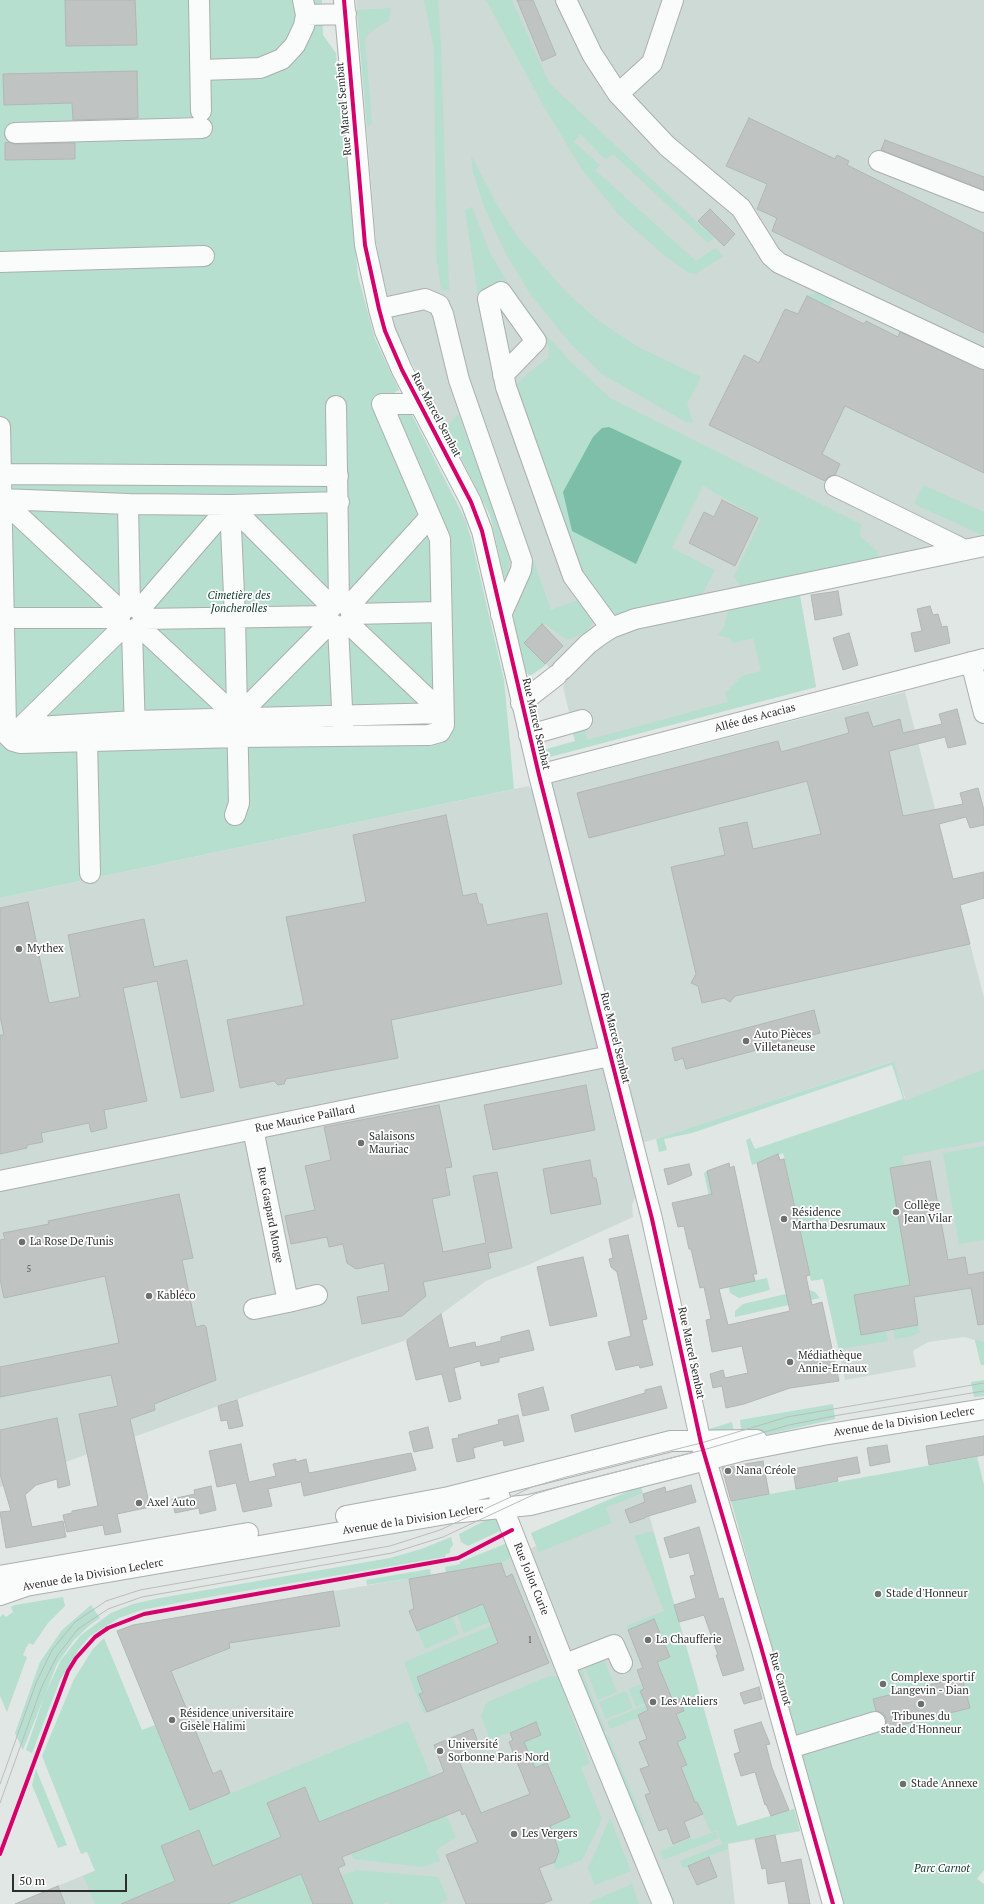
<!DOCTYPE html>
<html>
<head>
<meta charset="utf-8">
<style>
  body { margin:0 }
  #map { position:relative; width:984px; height:1904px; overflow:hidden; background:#e1e7e4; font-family:"PT Serif",serif }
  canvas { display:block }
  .scale { position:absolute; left:12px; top:1874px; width:115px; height:18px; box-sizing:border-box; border:2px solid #2b2f2d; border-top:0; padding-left:5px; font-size:12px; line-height:14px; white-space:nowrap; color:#2b2f2d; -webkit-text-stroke:3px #fff; paint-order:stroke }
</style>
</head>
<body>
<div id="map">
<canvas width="984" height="1904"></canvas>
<div class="scale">50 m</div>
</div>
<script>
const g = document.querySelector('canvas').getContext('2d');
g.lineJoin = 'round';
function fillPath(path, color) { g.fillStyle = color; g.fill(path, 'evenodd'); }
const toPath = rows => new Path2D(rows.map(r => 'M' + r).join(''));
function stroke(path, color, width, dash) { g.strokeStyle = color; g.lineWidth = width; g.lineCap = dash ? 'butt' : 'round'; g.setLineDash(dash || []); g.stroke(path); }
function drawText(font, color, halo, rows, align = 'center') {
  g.font = font + ' "PT Serif",serif'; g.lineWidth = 3.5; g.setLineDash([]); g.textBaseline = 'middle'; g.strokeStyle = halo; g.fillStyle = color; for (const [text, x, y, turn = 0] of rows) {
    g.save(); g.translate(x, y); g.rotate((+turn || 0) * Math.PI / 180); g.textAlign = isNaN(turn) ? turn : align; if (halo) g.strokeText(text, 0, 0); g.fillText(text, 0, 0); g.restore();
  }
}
fillPath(toPath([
  [356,0,984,0,984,556,800,596,816,687,578,749,563,687,565,683,518,636,490,515,396,332,377,254],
  [905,692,984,998,984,1365,981,1365,975,1340,964,1337,928,1342,913,1351,916,1367,845,1380,794,1146,905,1098,893,1061,663,1137,623,1148,636,1195,632,1205,633,1217,528,1265,486,1281,406,1340,218,1406,66,1462,37,1475,0,1487,0,898,529,786,530,789],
  [641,1486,737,1826,794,1809,800,1831,728,1844,735,1904,14,1904,94,1871,190,1810,117,1631,133,1625,501,1563,536,1546,531,1533]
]), '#cedad5');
fillPath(toPath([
  [0,0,322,0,323,35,336,53,358,276,375,339,399,390,395,392,395,396,401,412,412,415,465,519,471,538,504,680,514,789,0,898],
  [424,0,438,0,441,45,449,290,441,290,436,255,434,49],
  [486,0,512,0,549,83,714,238,708,243,613,154,606,160,580,134,574,142,600,165,595,170,696,261,715,248,724,256,695,274,689,273,664,255,620,216,583,171,543,105],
  [391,8,389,21,374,29,365,38,372,123,367,128,357,10],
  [471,155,496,203,517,236,567,293,599,321,638,347,701,377,687,404,693,422,686,422,602,374,570,343,531,295,507,256,485,209,473,172],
  [472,207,490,253,508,284,543,332,572,363,610,398,861,524,860,536,877,551,879,564,743,590,734,576,761,519,703,486,672,548,715,570,703,593,695,598,619,616,606,610,574,569,514,402,517,384,527,374,548,358,549,346,502,282,478,296,465,210],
  [817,292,833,300,829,308,807,296],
  [458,414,481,475,509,560,508,577,505,579,490,515,446,428],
  [923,485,984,512,984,536,914,504],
  [533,559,551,610,583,598,594,611,593,622,585,633,567,640,545,624,524,643,546,665,530,676,523,669,513,617],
  [800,596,816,687,546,758,543,750,575,741,572,730,584,727,587,740,728,702,725,693,742,676,761,671,753,638,734,643,728,638,718,635,724,627,728,611],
  [894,1061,905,1101,984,1069,984,1141,903,1156,904,1166,890,1169,911,1285,854,1295,861,1335,886,1331,888,1341,839,1349,823,1279,811,1281,783,1153,752,1165,746,1140,750,1138,755,1149,903,1099,892,1065,692,1133,664,1139,667,1150,659,1152,656,1139],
  [984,1146,984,1240,959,1244,943,1153],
  [707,1171,733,1285,767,1278,770,1290,739,1298,730,1293,704,1173],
  [807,1289,815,1292,820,1298,735,1317,735,1311,743,1304],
  [918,1325,920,1332,910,1337,895,1339,893,1329],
  [975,1340,984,1342,984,1365,981,1365],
  [984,1380,984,1396,974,1397,971,1382],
  [833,1404,835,1419,770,1434,742,1435,740,1420],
  [732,1422,735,1436,714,1435,706,1430],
  [977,1457,984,1485,984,1870,977,1879,984,1884,984,1904,844,1904,731,1501],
  [641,1486,642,1493,606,1508,612,1523,539,1552,531,1533],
  [494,1516,504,1529,468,1546,461,1542,459,1534],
  [653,1531,737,1826,794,1809,800,1831,728,1843,728,1849,708,1856,709,1857,683,1868,680,1861,722,1844,717,1830,711,1832,697,1802,680,1808,691,1791,686,1779,676,1783,671,1771,687,1765,670,1744,686,1738,669,1717,684,1711,679,1698,669,1702,657,1662,669,1657,654,1620,628,1630,626,1626,664,1611,634,1536],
  [451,1537,453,1545,450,1549,450,1553,446,1554,445,1557,192,1600,142,1610,119,1618,90,1636,79,1649,60,1680,32,1753,26,1750,45,1694,61,1660,81,1635,111,1613,133,1604,160,1598,390,1558,421,1549],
  [510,1542,515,1556,501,1563,446,1573,445,1567,460,1564,460,1562],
  [430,1569,431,1575,367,1585,366,1580],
  [63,1597,65,1606,48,1623,33,1645,29,1643,26,1648,23,1655,27,1657,7,1712,0,1696,0,1617,3,1614,6,1617,13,1612,11,1607,15,1605],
  [483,1604,490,1622,464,1633,457,1615],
  [91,1605,100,1618,90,1625,74,1640,57,1664,23,1750,15,1733,40,1662,62,1630],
  [452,1617,459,1634,425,1649,418,1631],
  [491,1626,498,1643,461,1658,463,1664,457,1667,454,1661,417,1677,423,1693,419,1694,427,1712,424,1714,404,1662],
  [104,1638,142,1730,155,1725,190,1810,408,1721,431,1777,319,1822,305,1787,267,1803,281,1837,213,1866,198,1831,161,1846,175,1881,119,1904,95,1904,83,1876,95,1871,87,1852,81,1854,42,1756,74,1679,93,1649],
  [603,1657,617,1692,598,1700,584,1665],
  [581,1668,606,1731,602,1732,577,1670],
  [549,1676,558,1676,573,1701,567,1704,590,1763,581,1768,602,1819,582,1860,556,1870,553,1863,559,1851,550,1826,570,1817,548,1763,535,1768,524,1742,541,1735,536,1722,490,1740,481,1716,485,1705,490,1701],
  [642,1684,645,1703,636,1707,629,1689],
  [626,1691,633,1708,606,1719,599,1702],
  [646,1705,649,1710,638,1715,639,1717,610,1729,607,1721],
  [608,1735,645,1825,641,1827,604,1736],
  [36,1769,67,1845,58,1848,32,1785],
  [446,1815,456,1837,436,1850,440,1861,423,1867,354,1859,351,1854],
  [610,1818,631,1871,595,1885,588,1868],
  [716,1831,719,1838,663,1860,660,1851,691,1838,693,1840],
  [357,1870,438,1877,448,1900,439,1904,389,1904,388,1901,382,1904,353,1904,341,1876],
  [301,1874,313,1904,228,1904],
  [632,1884,639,1904,591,1904,590,1902]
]), '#b6dfd0');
fillPath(toPath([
  [609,427,682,461,636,564,572,531,563,492,593,437,602,428]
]), '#7cbea8');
const building = toPath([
  [65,0,135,0,137,45,66,46,65,0],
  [517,0,533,0,556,55,542,61,517,0],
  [137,71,138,118,73,120,72,103,4,105,3,74,137,71],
  [749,118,835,159,837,155,849,161,847,165,984,233,984,333,772,231,777,218,757,209,767,184,726,166,749,118],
  [885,140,984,177,984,190,881,150,885,140],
  [9,142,15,144,75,143,75,159,5,160,5,143,9,142],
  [710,209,735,234,724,246,698,221,710,209],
  [807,296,864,324,866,321,898,337,900,332,984,370,984,473,845,406,822,454,840,464,835,475,829,476,825,481,709,425,744,355,759,363,785,309,798,314,807,296],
  [722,500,758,518,735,566,689,543,704,512,714,517,722,500],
  [838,591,842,615,815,620,811,595,838,591],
  [930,606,933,615,938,614,942,627,947,626,950,643,915,652,911,633,922,631,917,609,930,606],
  [542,624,563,646,545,664,524,643,542,624],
  [849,633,858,665,843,670,833,638,849,633],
  [957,709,966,744,948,748,945,737,889,751,903,816,963,804,960,793,978,788,984,810,984,825,970,828,966,817,939,824,953,879,984,872,984,898,960,905,970,944,735,996,730,1002,724,998,702,1003,698,986,691,983,696,974,671,867,725,855,719,828,747,822,753,849,821,834,807,781,589,838,577,793,778,741,781,752,849,733,845,718,868,712,873,727,900,719,903,733,942,724,939,714,957,709],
  [446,815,463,896,476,893,479,904,482,904,487,925,547,913,562,984,391,1020,398,1058,286,1079,284,1084,278,1085,274,1081,240,1088,227,1020,304,1005,286,917,366,902,353,835,446,815],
  [28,902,49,1003,80,997,68,935,144,919,154,967,187,960,214,1091,181,1098,157,981,123,988,147,1101,104,1110,107,1128,91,1132,89,1123,41,1133,43,1142,27,1145,27,1148,0,1154,0,1035,4,1035,0,1016,0,908,28,902],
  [814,1010,820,1033,686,1069,683,1058,675,1061,672,1048,814,1010],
  [586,1085,595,1130,493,1150,484,1105,586,1085],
  [439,1105,452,1167,445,1168,450,1195,432,1199,443,1252,486,1243,473,1176,497,1172,512,1248,488,1253,491,1268,423,1282,426,1296,402,1316,362,1324,357,1297,389,1291,384,1263,356,1269,347,1263,343,1244,329,1247,327,1237,291,1244,285,1216,315,1210,305,1166,331,1160,324,1127,439,1105],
  [778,1154,780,1160,784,1159,810,1275,806,1276,812,1305,822,1302,839,1381,790,1388,744,1404,726,1408,722,1386,713,1388,710,1374,723,1370,725,1378,748,1373,742,1346,712,1352,706,1320,711,1319,704,1287,700,1288,691,1249,689,1249,684,1226,678,1227,672,1203,712,1194,707,1171,729,1163,730,1168,734,1166,757,1274,753,1274,755,1281,719,1289,728,1325,790,1311,757,1163,778,1154],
  [590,1160,593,1178,596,1178,601,1204,551,1214,543,1169,590,1160],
  [930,1161,948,1260,965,1257,968,1275,984,1272,984,1324,978,1325,971,1288,914,1297,918,1325,861,1335,854,1295,910,1285,890,1168,930,1161],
  [689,1164,692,1175,668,1185,664,1169,689,1164],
  [179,1194,193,1258,182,1260,196,1327,204,1325,206,1327,216,1380,154,1404,155,1410,130,1419,150,1507,117,1514,121,1532,105,1535,103,1525,67,1532,63,1515,72,1513,72,1511,98,1506,79,1414,118,1406,111,1375,0,1397,0,1367,119,1343,105,1276,4,1298,0,1279,0,1240,5,1239,3,1233,49,1224,48,1221,179,1194],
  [628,1235,647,1319,642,1320,653,1365,640,1368,639,1365,616,1370,608,1342,631,1336,617,1272,611,1267,609,1259,613,1258,609,1239,628,1235],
  [583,1257,597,1316,550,1326,537,1267,583,1257],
  [441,1314,449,1348,475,1342,476,1347,501,1341,501,1337,529,1330,534,1350,499,1358,499,1362,481,1366,480,1361,454,1368,461,1399,449,1402,442,1374,416,1380,407,1343,407,1340,441,1314],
  [661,1386,667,1408,575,1432,571,1415,645,1393,645,1390,661,1386],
  [543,1387,549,1410,523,1416,518,1394,543,1387],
  [237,1400,243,1426,229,1429,227,1420,221,1421,218,1406,237,1400],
  [518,1415,524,1441,504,1446,503,1440,473,1448,475,1458,457,1462,452,1439,459,1438,458,1435,499,1424,498,1420,518,1415],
  [57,1418,70,1485,58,1488,57,1479,36,1485,25,1495,32,1527,63,1521,66,1537,6,1548,0,1512,11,1511,0,1474,0,1430,57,1418],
  [428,1427,433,1448,414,1452,409,1432,428,1427],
  [984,1436,984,1455,929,1465,926,1446,984,1436],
  [241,1444,249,1482,276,1476,273,1464,296,1459,296,1462,306,1459,309,1473,411,1453,416,1470,304,1496,301,1482,268,1489,272,1506,243,1512,236,1483,217,1487,209,1451,241,1444],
  [887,1445,890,1462,870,1466,867,1448,887,1445],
  [857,1457,860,1473,837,1477,838,1481,796,1489,793,1469,857,1457],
  [763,1461,769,1494,731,1501,722,1468,763,1461],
  [691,1485,696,1502,645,1517,645,1518,630,1523,625,1510,645,1502,643,1494,665,1487,666,1492,691,1485],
  [211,1486,216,1510,200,1514,199,1508,175,1513,172,1499,195,1494,194,1490,211,1486],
  [699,1527,719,1599,723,1598,744,1670,723,1676,716,1655,718,1655,704,1615,679,1622,674,1605,696,1598,690,1576,695,1575,689,1553,670,1558,664,1538,699,1527],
  [501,1563,506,1577,512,1574,549,1663,427,1712,419,1694,423,1693,417,1677,498,1643,483,1604,417,1631,409,1611,414,1609,409,1579,501,1563],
  [333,1591,340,1626,229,1643,230,1648,171,1671,213,1774,221,1770,230,1793,190,1810,117,1631,133,1625,333,1591],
  [654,1619,670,1657,657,1662,673,1701,679,1698,684,1711,676,1714,686,1738,677,1742,687,1765,681,1767,695,1802,697,1802,703,1814,684,1822,690,1837,673,1844,667,1828,659,1831,645,1795,650,1793,640,1769,649,1766,639,1742,647,1739,638,1715,648,1710,640,1691,644,1689,637,1670,643,1668,628,1630,654,1619],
  [962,1677,970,1708,884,1729,886,1724,886,1718,883,1713,876,1711,873,1699,962,1677],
  [759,1687,762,1699,744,1704,740,1693,759,1687],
  [536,1722,541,1735,524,1742,535,1768,547,1763,570,1817,550,1826,559,1851,555,1862,539,1868,552,1900,542,1904,466,1904,446,1855,478,1842,465,1813,462,1815,460,1810,342,1857,345,1865,338,1868,353,1904,313,1904,301,1874,228,1904,121,1904,175,1881,161,1846,199,1830,213,1866,281,1837,267,1803,305,1787,319,1822,444,1772,434,1745,473,1729,479,1745,456,1754,481,1813,530,1794,509,1742,513,1740,510,1733,536,1722],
  [761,1722,770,1744,766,1745,772,1768,789,1810,771,1816,766,1804,765,1805,755,1772,741,1776,734,1754,740,1752,734,1730,761,1722],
  [775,1835,781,1863,801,1859,810,1904,789,1904,785,1881,768,1884,766,1868,762,1869,755,1839,775,1835],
  [709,1857,717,1877,697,1885,688,1866,709,1857],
  [58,1886,65,1904,15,1904,58,1886]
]);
fillPath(building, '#bfc4c2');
stroke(building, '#b2b7b5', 1);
const minor = toPath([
  [199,0,201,111],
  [344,0,365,245,379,309,385,331,402,370,471,502,482,531,539,775,652,1219,701,1443,761,1647,833,1904],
  [566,0,592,54,618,94,667,146,741,208,771,256,779,263,984,359],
  [306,15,346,14],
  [201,70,260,68,282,59,295,45,304,26,306,15,303,0],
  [618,94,652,63,673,0],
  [15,133,202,128],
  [879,161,984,202],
  [0,262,204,256],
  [379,309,425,299,439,305,443,314,459,380,522,561,521,570,501,615],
  [503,375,536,341,501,292,488,299,506,387,573,576,611,628],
  [336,406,339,603],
  [0,427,6,727,8,736,13,741,20,743,238,737,429,735,440,732,444,725,440,539,382,404,419,404],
  [1,474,338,476],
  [835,486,965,550],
  [1,499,128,504,130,607],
  [1,499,122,612],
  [128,504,230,505,339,502],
  [348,607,430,517],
  [139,610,230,505],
  [351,614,441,612],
  [3,618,120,618],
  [143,619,328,616],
  [348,623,443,713],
  [139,626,237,717,331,622],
  [338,626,343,728],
  [132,630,135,733],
  [971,662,984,713],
  [562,670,588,644,600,635,611,628,635,619,984,546],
  [521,703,557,675],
  [20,728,135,721,443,713],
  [16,732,123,627],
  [529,735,582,720],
  [87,741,90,873],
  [539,775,984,659],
  [235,815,239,803,235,617,230,505,332,607],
  [253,1129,288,1302,254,1309],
  [0,1181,610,1056],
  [288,1302,317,1295],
  [499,1495,503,1508,567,1671,663,1904],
  [346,1516,449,1497,671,1441,757,1440],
  [0,1576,248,1533],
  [0,1595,26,1586,347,1531,452,1513,530,1505,741,1451,823,1435,984,1409],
  [565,1664,614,1645,622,1663],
  [790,1748,875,1722]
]);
stroke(minor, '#abafad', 22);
stroke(minor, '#fafbfb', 20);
stroke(toPath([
  [0,1784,36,1683,52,1650,75,1622,106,1601,140,1590,390,1546,440,1530,532,1487,566,1477,701,1443,787,1417,984,1383],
  [0,1803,42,1686,57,1656,78,1629,108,1609,142,1597,392,1553,443,1537,535,1494,568,1484,703,1450,789,1425,839,1415,984,1391]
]), '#bbbcbb', 1);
stroke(toPath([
  [344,0,365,245,379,309,385,331,402,370,471,502,482,531,539,775,652,1219,701,1443,761,1647,833,1904],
  [0,1854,68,1671,76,1658,95,1637,108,1628,144,1614,458,1558,512,1530]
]), '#d6006c', 4);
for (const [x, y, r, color] of [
  [19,949,4,"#6b6f6d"],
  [746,1041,4,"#6b6f6d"],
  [361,1143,4,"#6b6f6d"],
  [896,1212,4,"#6b6f6d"],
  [784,1219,4,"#6b6f6d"],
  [22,1242,4,"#6b6f6d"],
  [149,1296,4,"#6b6f6d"],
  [790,1362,4,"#6b6f6d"],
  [728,1471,4,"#6b6f6d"],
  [139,1503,4,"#6b6f6d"],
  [878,1594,4,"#6b6f6d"],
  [648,1640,4,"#6b6f6d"],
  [883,1684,4,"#6b6f6d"],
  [653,1702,4,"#6b6f6d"],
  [921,1704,4,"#6b6f6d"],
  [172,1720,4,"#6b6f6d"],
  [440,1751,4,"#6b6f6d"],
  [903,1784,4,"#6b6f6d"],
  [514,1834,4,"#6b6f6d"]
]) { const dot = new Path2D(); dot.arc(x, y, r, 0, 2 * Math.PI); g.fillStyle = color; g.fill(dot); stroke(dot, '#fff', 1.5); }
drawText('9px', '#505452', null, [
  ["5",29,1269],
  ["1",530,1640]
]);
drawText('11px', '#2b2f2d', '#fff', [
  ["Rue Marcel Sembat",344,109,-95],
  ["Rue Marcel Sembat",436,415,62],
  ["Allée des Acacias",755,718,-15],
  ["Rue Marcel Sembat",536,724,77],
  ["Rue Marcel Sembat",615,1038,76],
  ["Rue Maurice Paillard",305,1119,-11],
  ["Rue Gaspard Monge",270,1215,79],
  ["Rue Marcel Sembat",691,1353,78],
  ["Avenue de la Division Leclerc",904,1422,-9],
  ["Avenue de la Division Leclerc",413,1520,-9],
  ["Avenue de la Division Leclerc",93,1575,-10],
  ["Rue Joliot Curie",531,1579,68],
  ["Rue Carnot",780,1679,74]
]);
drawText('italic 11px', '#0c372a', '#fff', [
  ["Cimetière des",239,596],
  ["Joncherolles",239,609],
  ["Parc Carnot",942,1869]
]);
drawText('11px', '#2b2f2d', '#fff', [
  ["Mythex",27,949],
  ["Auto Pièces",754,1035],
  ["Villetaneuse",754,1048],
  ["Salaisons",369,1137],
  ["Mauriac",369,1150],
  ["Collège",904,1206],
  ["Jean Vilar",904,1219],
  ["Résidence",792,1213],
  ["Martha Desrumaux",792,1226],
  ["La Rose De Tunis",30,1242],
  ["Kabléco",157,1296],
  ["Médiathèque",798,1356],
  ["Annie-Ernaux",798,1369],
  ["Nana Créole",736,1471],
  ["Axel Auto",147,1503],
  ["Stade d'Honneur",886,1594],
  ["La Chaufferie",656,1640],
  ["Complexe sportif",891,1678],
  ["Langevin - Dian",891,1691],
  ["Les Ateliers",661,1702],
  ["Résidence universitaire",180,1714],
  ["Gisèle Halimi",180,1727],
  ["Tribunes du",921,1717,"center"],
  ["stade d'Honneur",921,1730,"center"],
  ["Université",448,1745],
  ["Sorbonne Paris Nord",448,1758],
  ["Stade Annexe",911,1784],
  ["Les Vergers",522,1834]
], 'left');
</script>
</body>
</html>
